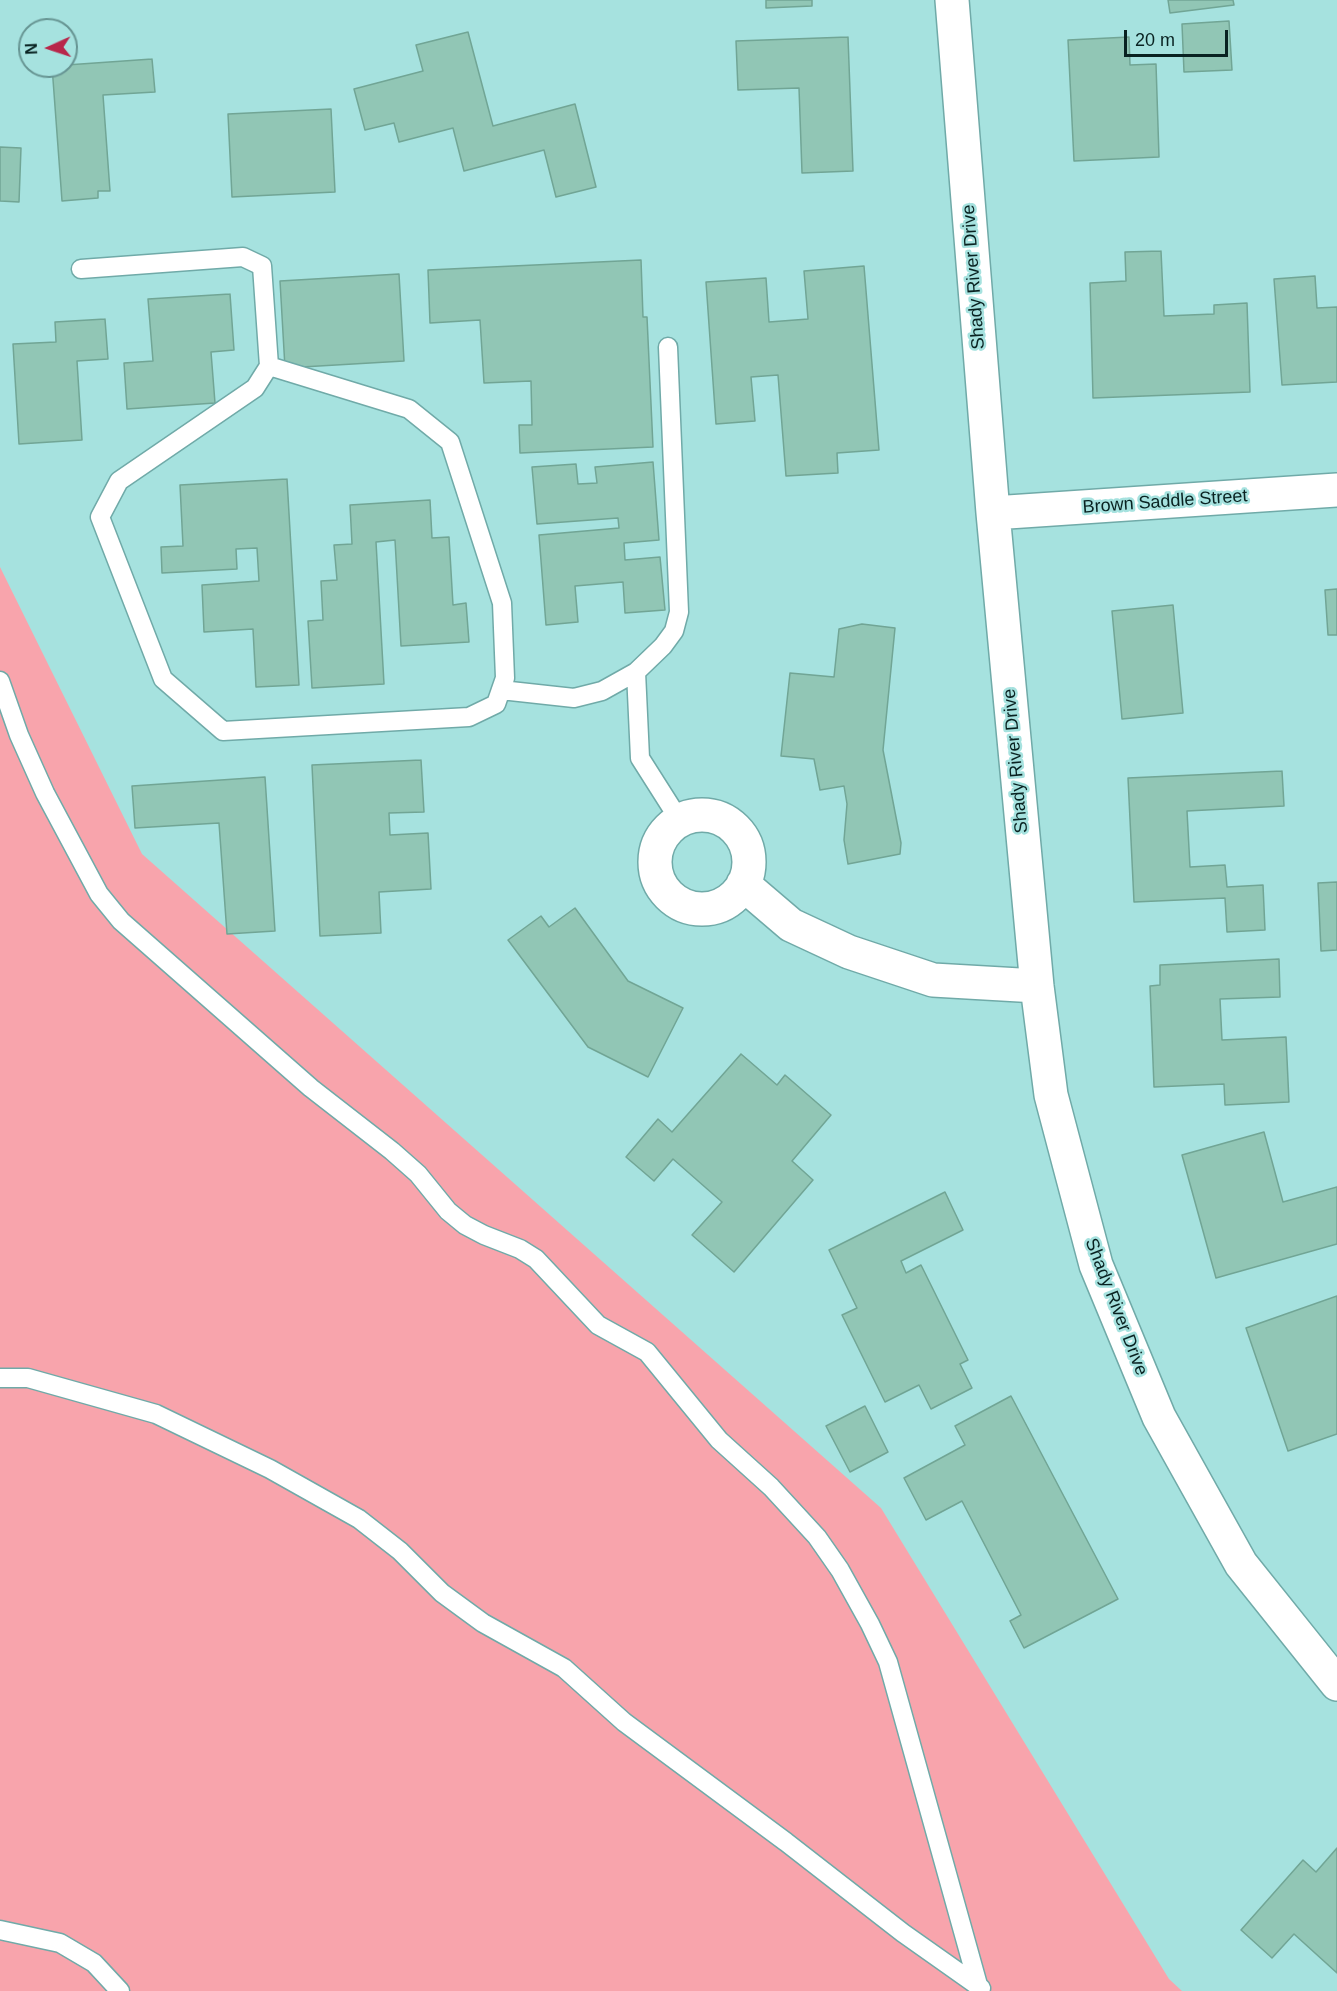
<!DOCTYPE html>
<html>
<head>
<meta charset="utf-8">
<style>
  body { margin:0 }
  #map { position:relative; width:1337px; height:1991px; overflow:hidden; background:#a6e2df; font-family:Helvetica,sans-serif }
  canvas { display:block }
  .north { position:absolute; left:18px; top:18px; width:60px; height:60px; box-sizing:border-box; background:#a6e2df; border:2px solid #679593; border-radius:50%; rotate:267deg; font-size:16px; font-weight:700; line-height:24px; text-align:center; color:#092221 }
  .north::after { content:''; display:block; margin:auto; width:21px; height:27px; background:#b8264a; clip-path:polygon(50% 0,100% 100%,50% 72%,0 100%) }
  .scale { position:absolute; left:1124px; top:30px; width:104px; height:27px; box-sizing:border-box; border:3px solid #092221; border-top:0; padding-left:8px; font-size:18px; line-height:21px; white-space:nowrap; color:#092221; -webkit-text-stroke:4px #a6e2df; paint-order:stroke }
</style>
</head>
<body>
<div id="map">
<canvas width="1337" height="1991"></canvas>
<div class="north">N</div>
<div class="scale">20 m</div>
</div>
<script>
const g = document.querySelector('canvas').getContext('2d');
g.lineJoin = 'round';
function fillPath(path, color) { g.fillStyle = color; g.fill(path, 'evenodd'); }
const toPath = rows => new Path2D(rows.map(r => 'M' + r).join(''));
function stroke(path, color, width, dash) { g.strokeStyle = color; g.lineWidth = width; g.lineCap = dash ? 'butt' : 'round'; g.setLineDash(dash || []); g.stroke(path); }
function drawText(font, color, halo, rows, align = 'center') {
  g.font = font + ' Helvetica,sans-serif'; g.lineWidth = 5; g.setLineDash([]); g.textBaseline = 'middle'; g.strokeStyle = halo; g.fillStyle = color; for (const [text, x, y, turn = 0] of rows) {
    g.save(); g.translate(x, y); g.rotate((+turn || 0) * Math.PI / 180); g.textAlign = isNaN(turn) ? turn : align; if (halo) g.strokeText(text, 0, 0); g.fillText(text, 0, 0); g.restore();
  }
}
fillPath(toPath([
  [0,567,142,854,881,1508,1169,1979,1182,1991,0,1991]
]), '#f8a4ac');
const building = toPath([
  [766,0,812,0,812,6,766,8,766,0],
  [1168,0,1233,0,1234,5,1170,13,1168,0],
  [1229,21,1232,70,1184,72,1182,24,1229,21],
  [468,32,493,126,575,104,596,187,556,197,544,150,464,171,453,128,399,142,394,123,365,130,354,89,423,71,416,45,468,32],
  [848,37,853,171,802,173,799,88,738,90,736,41,848,37],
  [1129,37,1130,65,1156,64,1159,157,1074,161,1068,40,1129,37],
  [152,59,155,92,103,95,110,191,98,191,98,198,62,201,52,66,152,59],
  [331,109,335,192,232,197,228,114,331,109],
  [0,147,21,148,19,202,0,201,0,147],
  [1161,251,1164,316,1214,314,1214,305,1247,303,1250,392,1093,398,1090,283,1126,281,1125,252,1161,251],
  [641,260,643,317,647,317,653,447,520,453,519,425,532,425,531,381,484,383,480,320,430,323,428,270,641,260],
  [864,266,879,450,837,453,838,473,786,476,778,375,751,377,755,421,716,424,706,282,766,278,769,322,808,319,804,271,864,266],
  [399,274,404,361,285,368,280,281,399,274],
  [1315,276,1317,308,1337,307,1337,382,1282,385,1274,279,1315,276],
  [230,294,234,350,211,352,215,403,127,409,124,363,153,361,148,299,230,294],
  [105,319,108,359,77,361,82,440,19,444,13,344,56,342,55,322,105,319],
  [653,462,659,540,624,543,625,560,660,557,665,610,625,613,623,582,575,586,578,622,546,625,539,535,619,528,618,518,537,524,532,467,576,464,578,484,597,483,595,467,653,462],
  [287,479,299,685,256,687,253,629,204,632,202,585,259,581,257,548,236,549,237,569,162,573,161,547,183,546,180,485,287,479],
  [430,500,432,538,449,537,453,605,466,603,469,642,401,646,395,540,376,542,384,684,312,688,308,621,323,620,321,581,337,580,334,545,352,544,350,505,430,500],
  [1337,589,1337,635,1328,635,1325,590,1337,589],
  [1173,605,1183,713,1122,719,1112,611,1173,605],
  [862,624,895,628,883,750,901,843,900,854,848,864,844,840,847,804,844,786,820,790,814,759,781,756,790,673,834,677,839,629,862,624],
  [421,760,424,812,389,813,390,835,428,833,431,889,379,892,381,933,320,936,312,765,421,760],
  [1282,771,1284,806,1187,811,1190,867,1225,865,1227,887,1263,885,1265,930,1227,932,1225,898,1134,902,1128,778,1282,771],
  [265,777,275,931,227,934,219,823,135,828,132,786,265,777],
  [1337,882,1337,950,1321,951,1318,883,1337,882],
  [575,908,628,981,683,1008,648,1077,588,1047,508,940,541,916,549,927,575,908],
  [1279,959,1280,997,1220,999,1222,1040,1286,1037,1289,1102,1225,1105,1224,1084,1154,1087,1150,986,1160,985,1160,965,1279,959],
  [741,1054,777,1085,785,1075,831,1115,792,1161,813,1180,734,1272,692,1235,722,1202,673,1159,654,1181,626,1157,658,1119,672,1132,741,1054],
  [1264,1132,1283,1202,1337,1187,1337,1244,1216,1278,1182,1155,1264,1132],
  [945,1192,963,1230,901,1261,906,1273,921,1265,968,1360,960,1364,972,1388,931,1409,919,1385,885,1402,842,1315,857,1308,829,1250,945,1192],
  [1337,1296,1337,1434,1288,1451,1246,1328,1337,1296],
  [1011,1396,1118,1599,1024,1648,1010,1621,1021,1615,962,1501,926,1520,904,1478,965,1445,955,1426,1011,1396],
  [865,1406,888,1452,850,1472,826,1426,865,1406],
  [1337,1848,1337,1973,1294,1934,1272,1958,1241,1930,1303,1860,1316,1872,1337,1848]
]);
fillPath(building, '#91c6b5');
stroke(building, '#71a595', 1.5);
const lane = toPath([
  [81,269,243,257,262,266,269,366,255,388,119,481,100,517,163,679,223,731,469,717,496,704,505,678,502,603,450,442,409,409,269,366],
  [636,672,663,646,674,631,679,612,668,347],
  [0,681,19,735,45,793,99,894,121,921,311,1088,392,1151,418,1174,448,1211,465,1225,484,1235,520,1249,536,1259,598,1325,647,1352,719,1440,771,1487,817,1537,840,1570,870,1624,888,1662,978,1985],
  [501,690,574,698,602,691,636,672,640,758,680,821],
  [0,1378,28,1378,156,1414,270,1469,359,1519,400,1551,442,1593,483,1623,564,1668,624,1722,786,1842,903,1933,981,1988],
  [0,1930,60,1943,94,1963,120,1991]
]);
const street = toPath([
  [952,0,993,513,1037,986,1051,1095,1096,1265,1159,1417,1241,1564,1337,1684],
  [993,513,1337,490],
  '655 862a47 47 0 1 1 94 0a47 47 0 1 1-94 0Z',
  [743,884,791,925,849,952,933,980,1037,986]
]);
stroke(lane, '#70aaa8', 21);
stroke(street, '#70aaa8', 36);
stroke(lane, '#fff', 18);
stroke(street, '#fff', 33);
drawText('18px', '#092221', '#a6e2df', [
  ["Shady River Drive",974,277,-94],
  ["Brown Saddle Street",1165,502,-4],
  ["Shady River Drive",1016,761,-95],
  ["Shady River Drive",1116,1307,69]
]);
</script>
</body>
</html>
